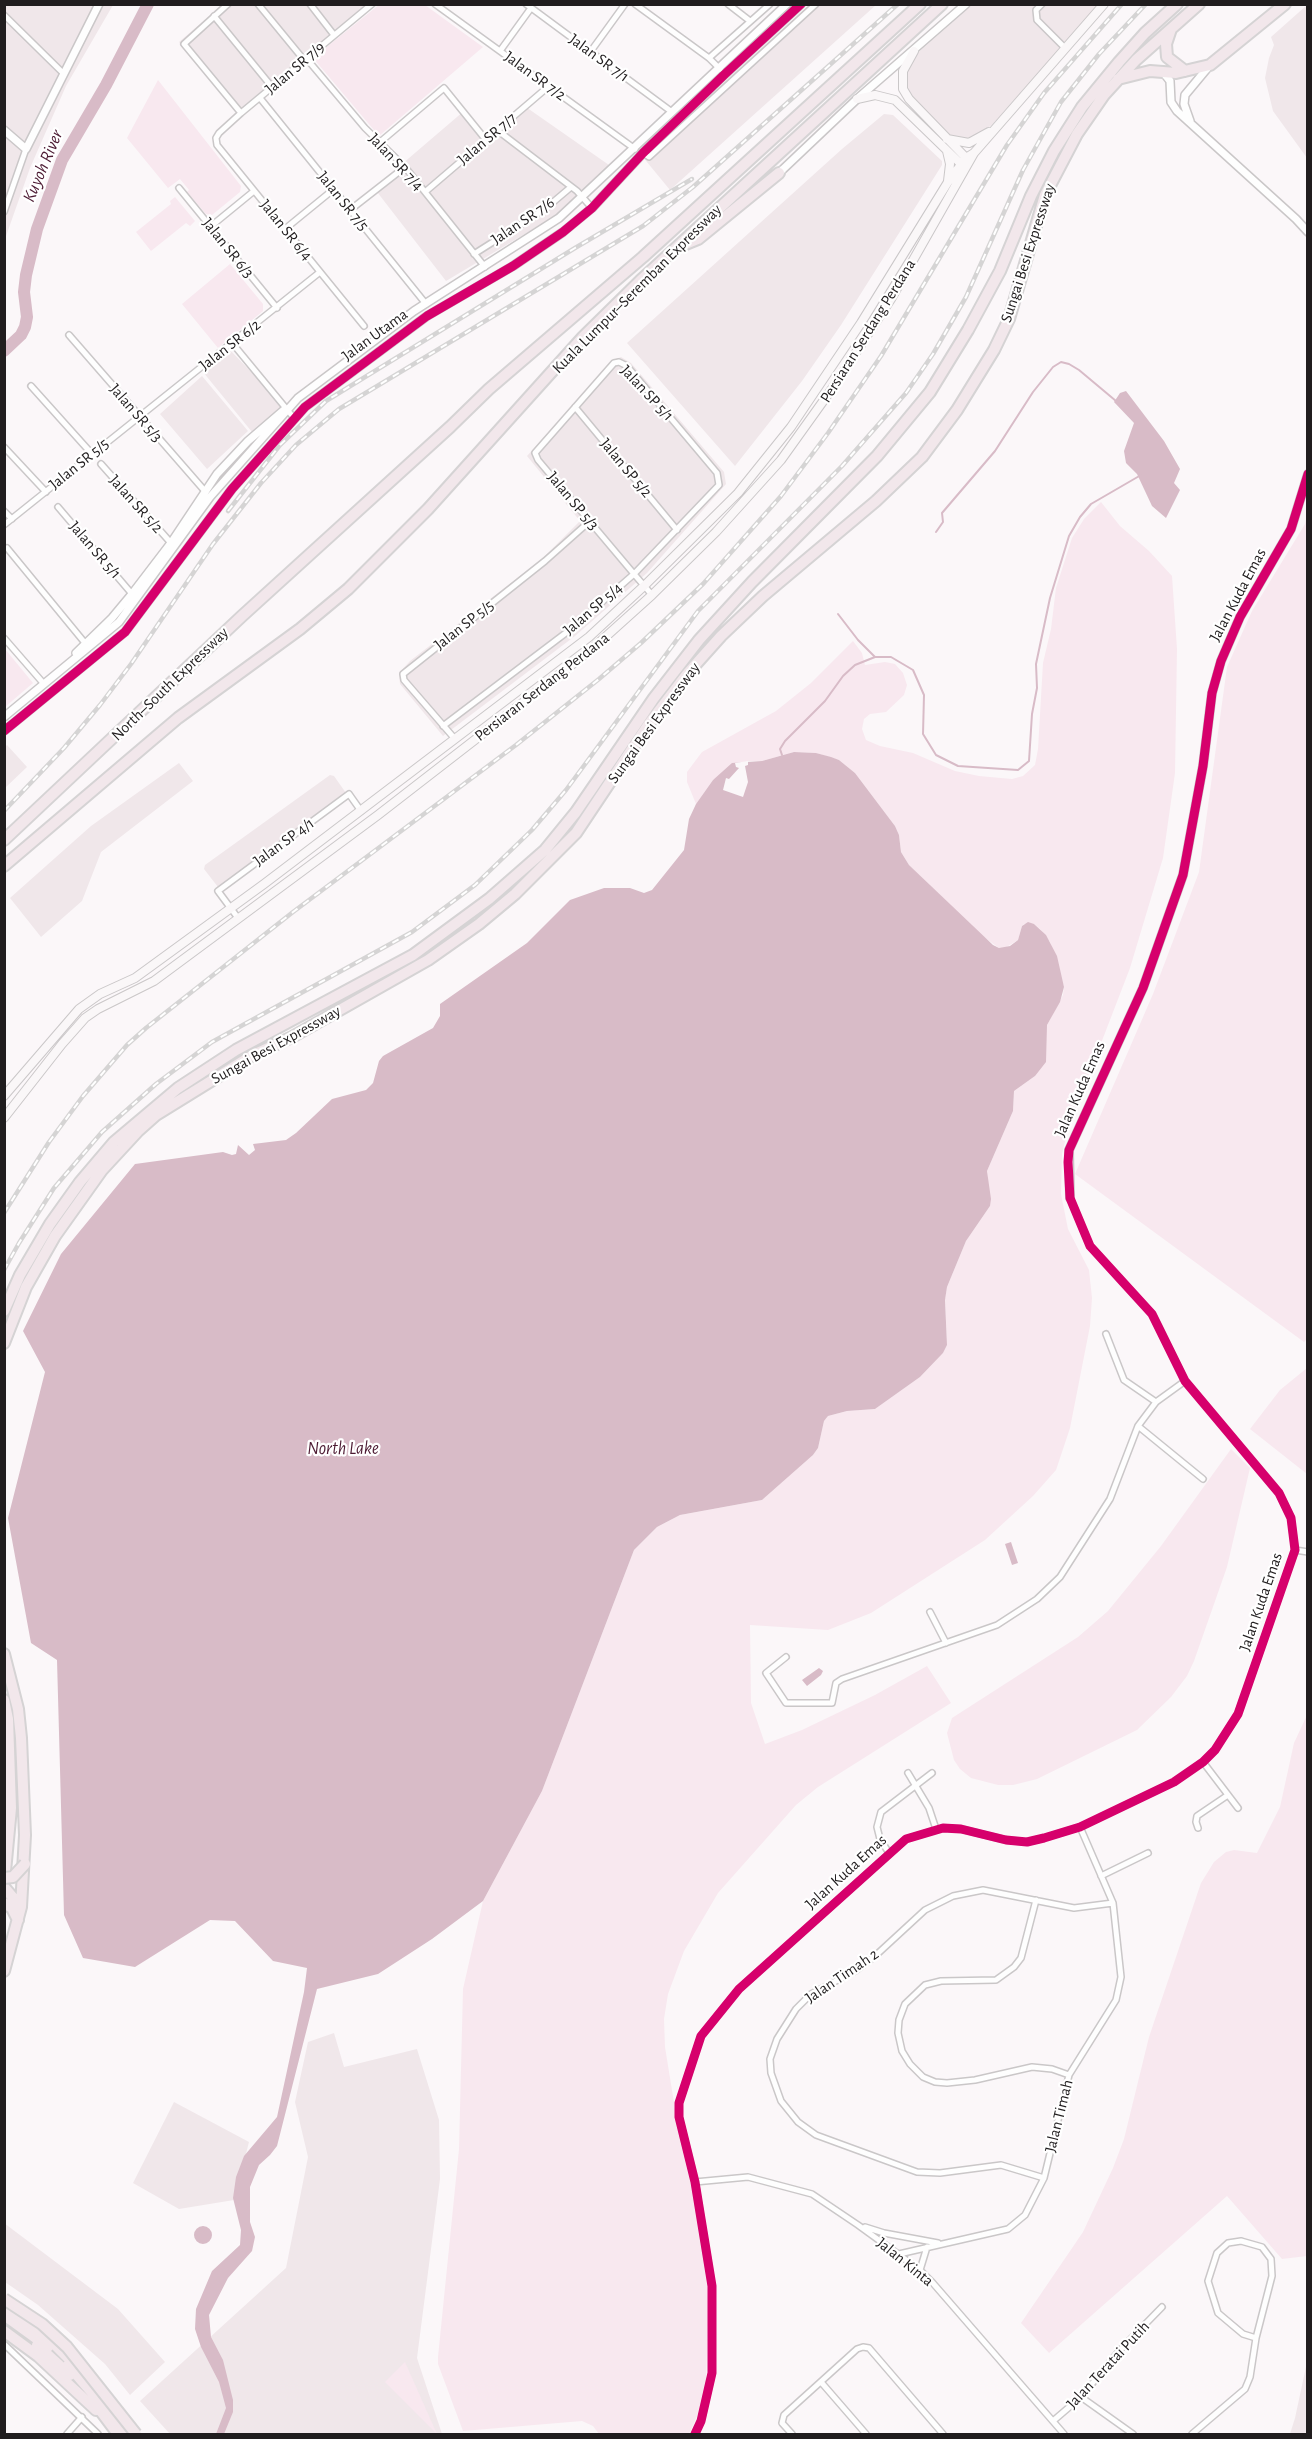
<!DOCTYPE html>
<html>
<head>
<meta charset="utf-8">
<style>
  body { margin:0 }
  #map { position:relative; width:1312px; height:2439px; overflow:hidden; background:#fbf7f9; font-family:"Alegreya Sans",sans-serif }
  canvas { display:block }
  .frame { position:absolute; inset:0; border:6px solid #201d1e; pointer-events:none }
</style>
</head>
<body>
<div id="map">
<canvas width="1312" height="2439"></canvas>
<div class="frame"></div>
</div>
<script>
const g = document.querySelector('canvas').getContext('2d');
g.lineJoin = 'round';
function fillPath(path, color) { g.fillStyle = color; g.fill(path, 'evenodd'); }
const toPath = rows => new Path2D(rows.map(r => 'M' + r).join(''));
function stroke(path, color, width, dash) { g.strokeStyle = color; g.lineWidth = width; g.lineCap = dash ? 'butt' : 'round'; g.setLineDash(dash || []); g.stroke(path); }
function drawText(font, color, halo, rows, align = 'center') {
  g.font = font + ' "Alegreya Sans",sans-serif'; g.lineWidth = 4.5; g.setLineDash([]); g.textBaseline = 'middle'; g.strokeStyle = halo; g.fillStyle = color; for (const [text, x, y, turn = 0] of rows) {
    g.save(); g.translate(x, y); g.rotate((+turn || 0) * Math.PI / 180); g.textAlign = isNaN(turn) ? turn : align; if (halo) g.strokeText(text, 0, 0); g.fillText(text, 0, 0); g.restore();
  }
}
fillPath(toPath([
  [5,5,113,5,66,86,30,168,5,239],
  [222,5,375,5,241,117,179,42],
  [809,5,876,5,670,190,642,156],
  [972,5,1098,5,992,125,969,141,947,136,911,97,905,89,905,73,914,56],
  [1307,5,1307,158,1273,111,1265,78,1269,58,1274,45,1271,37],
  [523,105,609,165,555,216,446,281,374,188,464,111,485,137],
  [884,114,893,115,942,161,942,165,841,325,802,381,735,466,627,343,842,149],
  [230,350,284,406,252,432,203,372],
  [621,357,631,363,724,472,726,484,647,573,575,636,443,736,400,684,399,673,410,661,543,558,580,521,527,456,613,360],
  [202,376,248,431,207,469,160,414],
  [7,745,27,767,5,788,5,747],
  [179,763,193,781,101,852,82,901,41,937,10,898,91,826],
  [330,775,334,776,346,793,218,887,204,869,205,865],
  [334,2033,344,2067,417,2049,439,2120,440,2179,417,2358,442,2434,170,2434,140,2401,286,2268,308,2157,295,2102,308,2042],
  [174,2102,249,2142,234,2200,179,2209,133,2183],
  [4,2223,118,2309,165,2362,130,2395,105,2364,38,2305,5,2282],
  [1307,2362,1307,2434,1290,2434,1295,2418]
]), '#f0e7ea');
fillPath(toPath([
  [380,4,425,5,483,47,379,136,313,58],
  [158,80,241,186,240,192,212,215,206,214,187,192,189,190,180,179,168,188,127,138],
  [175,197,195,221,190,226,186,223,151,251,136,232,171,204,170,201],
  [230,264,263,304,263,311,218,348,182,304],
  [1101,502,1120,526,1149,551,1172,576,1177,649,1175,773,1163,858,1130,968,1068,1129,1062,1154,1061,1194,1068,1229,1089,1270,1092,1298,1090,1326,1070,1428,1056,1470,1033,1496,985,1540,871,1613,828,1630,750,1625,751,1703,765,1744,802,1730,875,1695,927,1666,951,1703,818,1787,796,1805,718,1893,684,1951,668,1994,664,2019,665,2047,676,2115,689,2166,709,2292,706,2382,699,2412,689,2434,599,2434,593,2426,582,2421,463,2431,438,2364,438,2357,459,2149,463,1989,483,1901,542,1791,634,1550,657,1527,680,1515,762,1500,813,1455,818,1448,824,1421,828,1416,847,1411,875,1409,920,1377,943,1353,947,1345,945,1299,947,1287,966,1241,990,1206,987,1171,1013,1111,1014,1091,1035,1076,1047,1025,1063,995,1064,987,1050,942,1040,929,1034,924,1024,924,1022,926,1018,940,1005,948,999,948,981,935,909,865,901,852,899,835,895,826,855,773,839,760,816,753,794,752,762,761,748,761,713,780,696,804,687,782,687,772,702,752,776,711,811,683,853,641,862,653,865,665,885,662,895,664,903,673,907,685,904,695,886,712,870,714,864,719,862,729,866,740,880,746,913,753,955,771,979,776,1012,779,1023,776,1035,765,1038,749,1043,663,1051,629,1056,588,1072,538,1084,519],
  [1307,516,1308,1338,1304,1342,1075,1174,1153,994,1199,872,1227,667,1252,611,1305,524],
  [5,649,33,683,5,707,4,707],
  [1307,1368,1307,1474,1250,1429,1280,1390],
  [1231,1449,1250,1468,1227,1567,1194,1661,1187,1676,1171,1697,1137,1730,1037,1779,1013,1785,998,1785,971,1778,960,1769,954,1760,947,1733,952,1718,1078,1637,1108,1611,1161,1546],
  [1307,1715,1307,2256,1282,2259,1227,2196,1049,2353,1021,2323,1083,2232,1113,2168,1124,2139,1149,2037,1201,1883,1214,1862,1226,1852,1234,1850,1257,1853,1280,1807,1294,1743],
  [405,2362,437,2434,385,2382]
]), '#f8e8ef');
fillPath(toPath([
  [1126,391,1164,441,1180,469,1174,483,1180,490,1166,518,1152,506,1137,474,1126,463,1124,451,1134,423,1114,402,1120,393],
  [794,752,816,753,831,757,839,760,855,773,895,826,899,835,901,852,909,865,993,945,999,948,1010,946,1018,940,1022,926,1028,922,1034,924,1046,935,1057,956,1064,987,1060,1002,1047,1025,1046,1062,1035,1076,1014,1091,1013,1111,987,1171,991,1199,990,1206,966,1241,947,1287,945,1300,947,1345,943,1353,920,1377,875,1409,847,1411,828,1416,824,1421,818,1448,813,1455,762,1500,680,1515,657,1527,634,1550,542,1791,483,1901,432,1939,378,1974,317,1989,277,2146,270,2155,259,2165,250,2187,250,2222,255,2237,252,2251,228,2278,209,2315,211,2337,223,2360,233,2400,233,2412,224,2434,216,2434,226,2408,219,2382,201,2347,195,2329,196,2309,212,2271,240,2245,241,2230,233,2198,236,2177,244,2156,277,2117,304,1992,307,1968,273,1961,235,1921,210,1920,135,1967,83,1958,64,1915,57,1660,31,1643,8,1518,45,1372,23,1331,61,1254,135,1164,223,1152,232,1155,236,1154,238,1145,249,1155,255,1150,253,1144,286,1140,296,1133,332,1099,366,1090,373,1083,379,1061,383,1056,433,1028,440,1016,440,1004,527,943,570,900,604,888,630,888,644,893,652,890,684,850,689,819,696,804,713,780,732,763,762,761],
  [1011,1542,1018,1563,1012,1565,1005,1544],
  [819,1668,823,1671,821,1675,807,1686,802,1680],
  '194 2235a9 9 0 1 1 18 0a9 9 0 1 1-18 0Z'
]), '#d8bbc7');
fillPath(toPath([
  [748,761,748,765,745,766,748,782,743,797,723,790,726,778,729,779,739,768,736,767,735,763]
]), '#fbf7f9');
stroke(toPath([
  [936,532,943,522,942,513,995,451,1033,392,1053,367,1061,362,1069,364,1079,370,1116,401],
  [838,614,858,640,875,657],
  [782,755,780,749,785,741,825,701,843,676,855,665,875,657,891,657,913,670,924,695,923,734,936,755,958,766,1018,770,1029,761,1032,714,1037,688,1036,664,1050,598,1069,536,1080,517,1091,504,1141,475]
]), '#d8bbc7', 2);
stroke(toPath([
  [4,351,21,335,25,327,27,317,24,292,26,275,37,229,62,160,106,85,148,4]
]), '#d8bbc7', 12);
const minor = toPath([
  [228,4,184,44,241,113],
  [258,4,304,60],
  [310,4,334,35],
  [435,4,635,149],
  [526,4,672,112],
  [635,4,709,58,720,69],
  [728,4,750,21],
  [1042,4,1036,10,1037,20,1064,47],
  [4,15,64,74],
  [214,16,272,87],
  [500,51,531,8],
  [591,51,625,4],
  [306,58,365,128,405,167,485,267],
  [709,58,770,4],
  [260,98,426,304],
  [497,130,577,191,592,208],
  [379,143,444,88,486,140],
  [643,153,649,157,816,4],
  [179,188,277,308],
  [425,192,549,86],
  [350,210,405,167],
  [4,212,26,149],
  [210,227,254,191],
  [285,229,334,189],
  [474,254,545,209,571,187],
  [364,326,217,145,216,138,219,133,241,113,372,4],
  [69,335,204,490],
  [233,344,294,418],
  [31,386,92,454],
  [575,407,677,530],
  [4,447,46,492],
  [101,464,171,543],
  [58,507,132,594],
  [4,511,12,519],
  [4,525,320,272],
  [7,548,85,643],
  [4,638,44,684],
  [443,726,571,629,634,574,719,485,717,473,627,366,619,362,614,363,535,453,538,460,634,574,652,595],
  [455,739,404,680,403,674,545,561,590,521],
  [238,918,218,891,349,794,361,811],
  [1106,1334,1124,1380,1156,1402],
  [1138,1426,1203,1479],
  [1295,1550,1308,1552],
  [930,1612,946,1643],
  [786,1657,766,1673,786,1703,832,1703,836,1683,842,1679,997,1625,1037,1599,1060,1577,1110,1499,1138,1426,1156,1402,1185,1381],
  [1203,1762,1238,1808],
  [908,1773,929,1808,936,1829],
  [1198,1828,1196,1822,1197,1816,1228,1795],
  [889,1853,880,1839,877,1827,881,1812,932,1773],
  [1101,1876,1148,1853],
  [1036,1900,1021,1958,1014,1967,996,1980,941,1981,925,1985,905,2004,899,2020,898,2033,902,2051,910,2064,923,2077,935,2082,947,2083,975,2080,1032,2067,1052,2069,1069,2075],
  [1044,2178,1001,2165,940,2173,917,2172,816,2135,798,2122,781,2101,771,2073,770,2059,777,2039,796,2009,811,1994,855,1971,874,1957,925,1910,953,1896,983,1890,1074,1908,1113,1903],
  [695,2182,748,2177,812,2194,858,2225,920,2270,932,2282,1064,2434],
  [865,2227,884,2233,938,2243],
  [1241,2241,1262,2247,1271,2259,1272,2276,1256,2338,1243,2334,1218,2313,1208,2281,1217,2253,1228,2243,1241,2241],
  [899,2254,1008,2229,1025,2215,1044,2178,1069,2075,1116,2000,1121,1977,1113,1903,1080,1827],
  [920,2270,927,2247],
  [4,2344,98,2434],
  [821,2382,866,2434],
  [1081,2397,1133,2434],
  [1053,2421,1081,2397,1119,2351,1162,2307],
  [67,2434,82,2417],
  [695,2434,701,2421,712,2373,712,2286,695,2182,679,2117,679,2103,701,2036,739,1989,906,1839,943,1828,961,1829,1006,1840,1027,1842,1044,1838,1080,1827,1174,1782,1203,1762,1215,1750,1238,1714,1295,1550,1291,1518,1279,1493,1185,1381,1152,1314,1090,1246,1070,1198],
  [792,2434,782,2423,784,2415,857,2349,863,2347,869,2348,943,2434],
  [1192,2434,1245,2389,1250,2377,1256,2338]
]);
const tertiary = toPath([
  [1163,72,1170,81,1171,102,1177,111,1296,219,1308,232],
  [1190,121,1184,104,1185,95,1210,65],
  [4,130,26,149,99,4],
  [779,173,857,99,966,4],
  [76,653,112,618,132,594,171,543,217,474,248,441,284,410],
  [4,717,119,622,210,497,298,398,414,311,559,218,787,4],
  [4,731,125,632,232,489,305,407,427,316,513,266,563,232,592,208,643,153,725,74,801,4],
  [1070,1198,1069,1150,1143,988,1183,875,1203,766,1212,693,1221,661,1240,617,1291,529,1308,474]
]);
const secondary = toPath([
  [914,51,903,71,903,89,909,99,969,161],
  [857,99,875,95,895,100,963,166],
  [947,139,969,143,989,132],
  [947,151,950,164,948,181],
  [4,1096,79,1009,100,994,135,978,264,884,589,637,644,586,738,493,791,427,861,323,948,182,966,158,974,153],
  [4,1118,62,1044,85,1018,98,1009,154,981,378,815,592,649,652,595,716,532,781,460,834,386,891,299,974,153,1104,4]
]);
const motorway = toPath([
  [1171,29,1166,44,1167,57,1185,71],
  [1118,79,1150,71,1176,73,1210,65,1285,4],
  [681,246,698,239,779,173],
  [4,840,242,616,450,427,489,389,643,257,920,4],
  [4,866,178,718,300,629,348,589,428,509,583,337,640,281,942,4],
  [4,1311,20,1275,50,1224,80,1182,114,1142,178,1088,236,1050,413,955,489,899,545,850,576,812,654,698,699,640,752,582,877,456,930,392,968,330,1000,271,1031,196,1054,151,1082,107,1119,62,1145,33,1177,4],
  [4,1343,26,1287,55,1236,102,1170,138,1131,156,1115,253,1055,292,1037,428,960,479,924,515,894,576,833,648,725,687,674,721,636,763,596,876,501,922,457,957,410,994,350,1009,319,1045,195,1077,134,1104,95,1136,60,1199,4],
  [4,1654,18,1709,21,1738,25,1835,21,1907,4,1971],
  [4,1700,8,1719,11,1808,4,1882],
  [4,1887,21,1907],
  [4,1903,12,1908,18,1920],
  [4,2306,46,2336,77,2367],
  [4,2315,48,2347],
  [4,2331,38,2356,96,2410],
  [37,2345,70,2375],
  [68,2365,128,2434],
  [94,2402,118,2434]
]);
stroke(minor, '#cac7c8', 8);
stroke(tertiary, '#cac7c8', 10);
stroke(secondary, '#cac7c8', 10);
stroke(motorway, '#d5d3d4', 14);
stroke(minor, '#fefefe', 5);
stroke(tertiary, '#fefefe', 7);
stroke(secondary, '#faf7f8', 8);
stroke(motorway, '#f2e7eb', 10);
const rail = toPath([
  [228,511,280,445,326,401,575,248,692,179],
  [4,811,64,748,100,705,131,664,213,544,261,483,296,445,339,409,643,226,693,187,898,4],
  [4,1213,49,1142,83,1096,127,1045,146,1028,293,912,516,745,599,679,641,643,703,584,781,496,828,433,881,356,1007,145,1044,93,1122,4],
  [4,1270,19,1243,54,1188,102,1132,156,1084,212,1042,412,932,475,885,532,830,566,790,698,611,842,466,906,393,933,354,966,297,1023,170,1061,102,1099,54,1146,4]
]);
stroke(rail, '#d5d4d4', 4.5);
stroke(rail, '#fff', 2, [7]);
const motorwayBridge = toPath([
  [4,1878,13,1877,25,1864],
  [4,2299,42,2324,67,2347,136,2434]
]);
stroke(motorwayBridge, '#d5d3d4', 14, []);
stroke(motorwayBridge, '#f2e7eb', 10);
stroke(toPath([
  [4,731,125,632,232,489,305,407,427,316,513,266,563,232,592,208,643,153,725,74,801,4],
  [695,2434,701,2421,712,2373,712,2286,695,2182,679,2117,679,2103,701,2036,739,1989,906,1839,943,1828,961,1829,1006,1840,1027,1842,1044,1838,1080,1827,1174,1782,1203,1762,1215,1750,1238,1714,1295,1550,1291,1518,1279,1493,1185,1381,1152,1314,1090,1246,1070,1198,1068,1162,1069,1150,1143,988,1183,875,1203,766,1212,693,1221,661,1240,617,1291,529,1308,474]
]), '#d6006c', 9);
drawText('16px', '#201d1e', '#fff', [
  ["Jalan SR 7/1",599,58,36],
  ["Jalan SR 7/9",295,68,-40],
  ["Jalan SR 7/2",535,76,36],
  ["Jalan SR 7/7",487,139,-40],
  ["Jalan SR 7/4",396,162,47],
  ["Jalan SR 7/5",343,201,51],
  ["Jalan SR 7/6",523,221,-34],
  ["Jalan SR 6/4",286,230,51],
  ["Jalan SR 6/3",228,248,51],
  ["Sungai Besi Expressway",1028,253,-72],
  ["Kuala Lumpur–Seremban Expressway",637,289,-45],
  ["Persiaran Serdang Perdana",868,331,-58],
  ["Jalan Utama",375,335,-36],
  ["Jalan SR 6/2",230,345,-38],
  ["Jalan SP 5/1",647,393,47],
  ["Jalan SR 5/3",136,413,49],
  ["Jalan SR 5/5",79,464,-39],
  ["Jalan SP 5/2",626,468,50],
  ["Jalan SP 5/3",573,501,50],
  ["Jalan SR 5/2",136,504,48],
  ["Jalan SR 5/1",95,550,49],
  ["Jalan Kuda Emas",1238,595,-62],
  ["Jalan SP 5/4",593,609,-40],
  ["Jalan SP 5/5",464,625,-38],
  ["North–South Expressway",170,684,-44],
  ["Persiaran Serdang Perdana",542,687,-38],
  ["Sungai Besi Expressway",654,723,-54],
  ["Jalan SP 4/1",284,842,-36],
  ["Sungai Besi Expressway",276,1045,-29],
  ["Jalan Kuda Emas",1080,1089,-66],
  ["Jalan Kuda Emas",1261,1602,-71],
  ["Jalan Kuda Emas",846,1872,-42],
  ["Jalan Timah 2",842,1976,-34],
  ["Jalan Timah",1059,2116,-76],
  ["Jalan Kinta",905,2262,39],
  ["Jalan Teratai Putih",1108,2365,-47]
]);
drawText('italic 18px', '#4d1b33', '#fff', [
  ["Kuyoh River",43,166,-67],
  ["North Lake",343,1449]
]);
</script>
</body>
</html>
